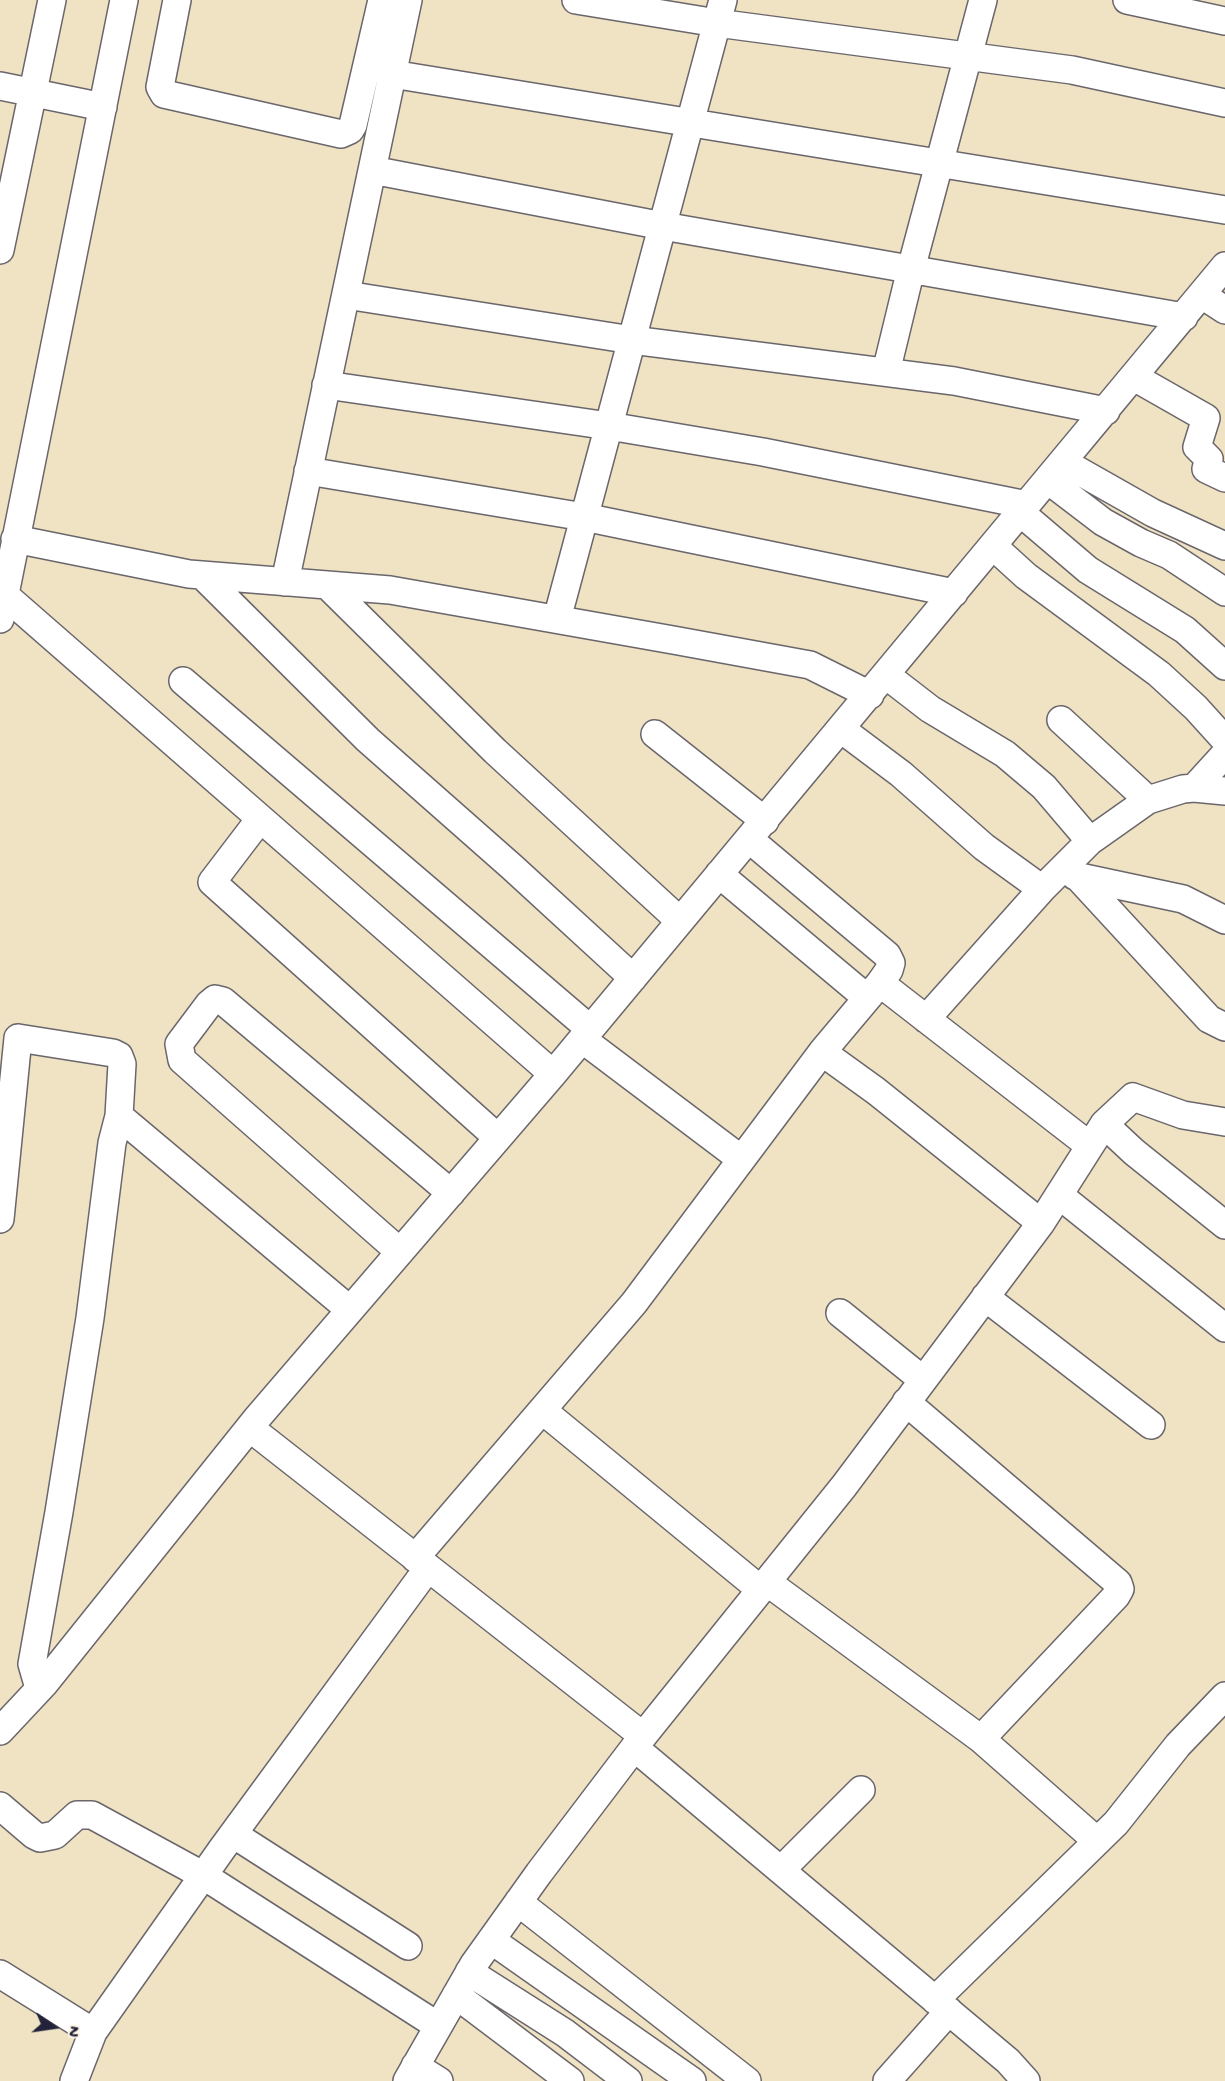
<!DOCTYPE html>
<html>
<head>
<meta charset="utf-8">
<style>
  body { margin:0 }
  #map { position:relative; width:1225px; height:2081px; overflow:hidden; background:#efe3c4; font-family:"Gochi Hand",sans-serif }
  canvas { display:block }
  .north { position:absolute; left:24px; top:1997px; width:60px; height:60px; -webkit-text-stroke:4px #fcf5e5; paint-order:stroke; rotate:103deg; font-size:16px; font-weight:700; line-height:24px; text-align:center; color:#22223b }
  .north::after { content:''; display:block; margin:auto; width:21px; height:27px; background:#22223b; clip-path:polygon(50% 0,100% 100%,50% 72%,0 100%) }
</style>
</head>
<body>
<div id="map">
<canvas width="1225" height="2081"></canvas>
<div class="north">N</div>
</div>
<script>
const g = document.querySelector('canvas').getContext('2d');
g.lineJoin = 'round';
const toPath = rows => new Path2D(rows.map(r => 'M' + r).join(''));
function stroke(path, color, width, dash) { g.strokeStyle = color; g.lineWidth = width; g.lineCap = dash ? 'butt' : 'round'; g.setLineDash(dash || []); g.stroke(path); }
const minor = toPath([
  [177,0,160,87,164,94,341,134,350,130,353,125,382,0],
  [576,0,717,23,1072,70,1225,103],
  [1127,0,1225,21],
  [392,74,1225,210],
  [0,86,103,107],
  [372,170,663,226,1184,317],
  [0,250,52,0],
  [346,295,632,340,954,381,1106,411],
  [1202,295,1225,310],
  [886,372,911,269,983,0],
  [1134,377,1206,418,1197,447,1209,459,1206,469,1225,478],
  [326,385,609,426,763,452,1027,505],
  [1063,462,1153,513,1225,546],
  [308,471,584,517,954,593],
  [1048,480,1103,522,1141,543,1169,555,1225,592],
  [1021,513,1088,570,1185,630,1225,666],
  [15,539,189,574,390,590,673,640,810,665,870,695],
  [993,546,1026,576,1159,674,1196,708,1225,740],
  [202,575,368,740,512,867,633,978],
  [285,582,408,0],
  [327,585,495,751,680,921],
  [0,591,553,1074],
  [0,619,124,0],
  [557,619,723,0],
  [886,675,930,709,1005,754,1044,787,1090,841],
  [183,681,590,1029],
  [1061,720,1148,800],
  [841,729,901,774,984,847,1042,889,1090,841,1148,800,1183,789,1194,788,1225,791],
  [655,734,765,821],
  [1194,788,1225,754],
  [260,819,212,882,498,1138],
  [719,874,867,998],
  [1075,876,1183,899,1225,920],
  [1078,877,1209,1019,1225,1027],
  [880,983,1090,1146],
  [926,1019,1042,889],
  [582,1039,741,1159],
  [822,1052,876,1091,1041,1223],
  [1104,1124,1134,1152,1225,1225],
  [1059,1195,1225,1328],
  [0,1219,18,1038,113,1053,119,1056,122,1064,119,1116],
  [400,1252,182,1060,179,1044,209,1004,215,999,223,1001,451,1193],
  [985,1297,1151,1425],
  [840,1313,923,1380],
  [906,1402,1118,1583,1120,1589,1116,1596,981,1739],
  [542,1410,761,1590],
  [250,1428,643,1736],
  [415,1558,634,1303,822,1052,880,983,889,970,891,963,887,955,749,839],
  [767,1582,981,1739,1097,1841],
  [39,1688,32,1664,59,1512,90,1318,112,1143,119,1116,350,1310],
  [0,1731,44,1684,258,1417,553,1074,1225,266],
  [635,1748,1008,2061,1026,2081],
  [0,1806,34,1835,40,1838,55,1835,77,1815,92,1815,204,1876,438,2026],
  [233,1834,408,1946],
  [781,1870,861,1790],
  [518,1902,747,2081],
  [491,1940,692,2081],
  [469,1972,565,2033,628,2081],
  [0,1974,93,2032,74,2081],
  [456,1995,570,2081],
  [935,2000,1116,1823,1178,1745,1225,1696],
  [93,2032,222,1849,428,1568],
  [415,2066,439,2081],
  [407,2081,474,1964,539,1873,643,1736,844,1486,1041,1223,1104,1124,1133,1097,1183,1115,1225,1122],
  [887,2081,949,2011]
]);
stroke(minor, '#6a666b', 30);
stroke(minor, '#fff', 27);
</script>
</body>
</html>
